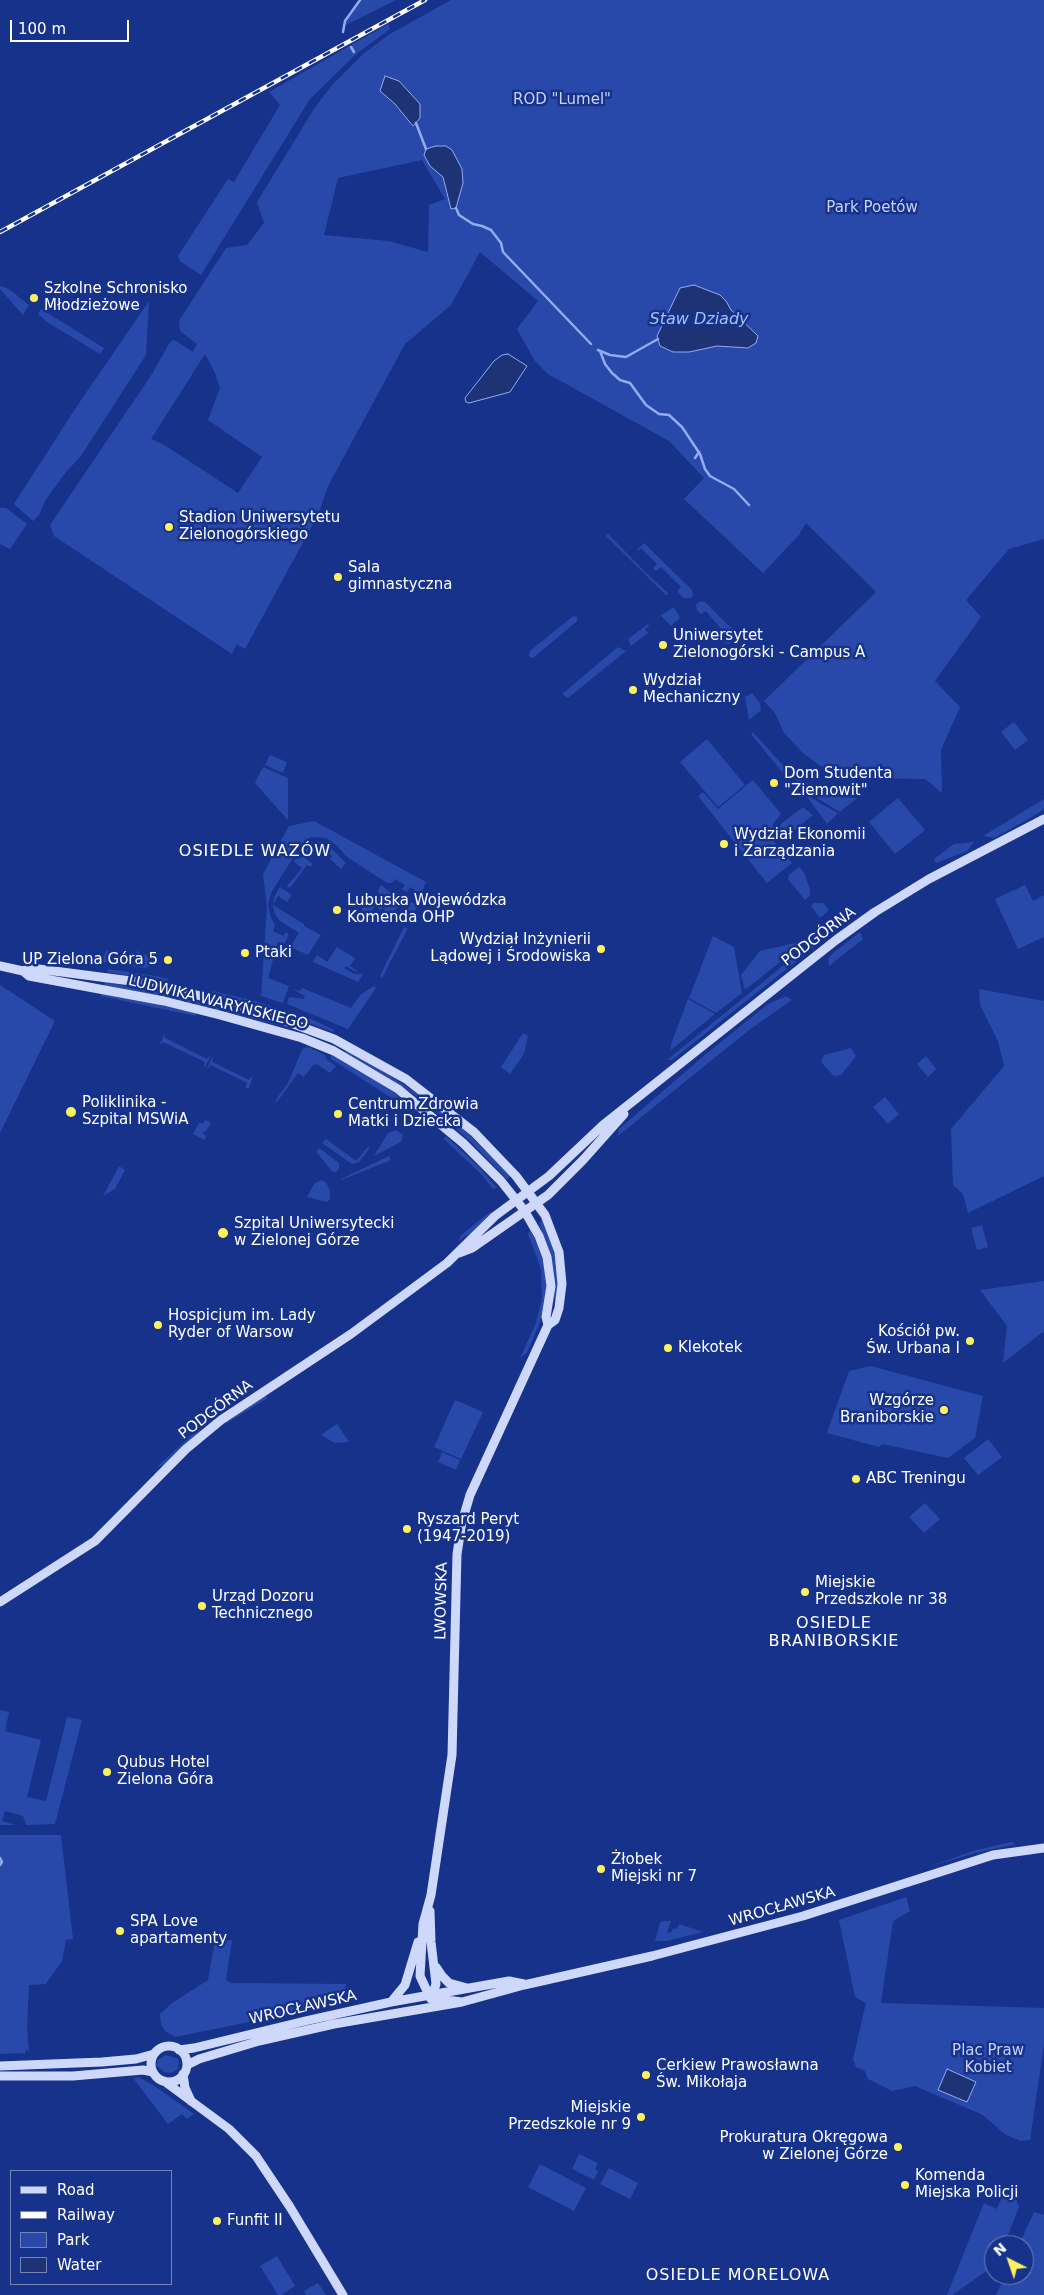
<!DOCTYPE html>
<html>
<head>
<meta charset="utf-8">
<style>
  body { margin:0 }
  #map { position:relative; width:1044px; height:2295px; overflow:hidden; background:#16328b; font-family:"DejaVu Sans",sans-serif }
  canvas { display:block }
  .legend { position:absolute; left:10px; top:2170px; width:162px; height:115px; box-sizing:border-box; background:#16328b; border:1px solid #7384b9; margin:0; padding:6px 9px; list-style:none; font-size:15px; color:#fff }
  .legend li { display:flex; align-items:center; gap:10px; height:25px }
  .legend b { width:25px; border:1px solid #7384b9 }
  .north { position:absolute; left:984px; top:2235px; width:50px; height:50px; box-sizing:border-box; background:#16328b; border:1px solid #7384b9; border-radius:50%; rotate:319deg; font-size:14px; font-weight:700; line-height:20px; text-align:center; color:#fff }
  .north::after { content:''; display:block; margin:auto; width:18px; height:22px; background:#fff15e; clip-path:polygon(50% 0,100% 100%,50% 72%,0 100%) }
  .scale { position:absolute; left:10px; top:20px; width:119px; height:22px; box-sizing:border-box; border:2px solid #fff; border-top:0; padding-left:6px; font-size:15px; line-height:18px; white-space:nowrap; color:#fff; -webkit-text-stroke:4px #16328b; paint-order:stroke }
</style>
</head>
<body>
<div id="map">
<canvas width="1044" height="2295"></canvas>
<ul class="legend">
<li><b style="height:6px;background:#cdd8fa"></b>Road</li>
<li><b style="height:6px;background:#fff"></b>Railway</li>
<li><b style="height:14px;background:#2949aa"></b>Park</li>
<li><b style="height:14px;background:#1e3376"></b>Water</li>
</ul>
<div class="north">N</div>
<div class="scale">100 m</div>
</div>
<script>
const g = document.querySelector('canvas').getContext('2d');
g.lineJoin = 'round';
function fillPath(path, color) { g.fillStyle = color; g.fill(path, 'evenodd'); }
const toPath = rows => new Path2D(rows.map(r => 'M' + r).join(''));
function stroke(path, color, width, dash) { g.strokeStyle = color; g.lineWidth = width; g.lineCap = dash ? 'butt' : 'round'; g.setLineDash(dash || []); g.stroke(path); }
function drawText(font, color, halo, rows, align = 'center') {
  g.font = font + ' "DejaVu Sans",sans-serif'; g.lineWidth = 5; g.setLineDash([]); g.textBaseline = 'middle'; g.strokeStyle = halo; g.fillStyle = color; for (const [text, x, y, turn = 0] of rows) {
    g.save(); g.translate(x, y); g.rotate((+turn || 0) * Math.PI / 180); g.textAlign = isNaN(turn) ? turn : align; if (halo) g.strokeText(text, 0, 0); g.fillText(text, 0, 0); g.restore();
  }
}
fillPath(toPath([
  [360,0,396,0,344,26],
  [451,0,1044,0,1044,539,1009,549,966,600,981,617,935,681,960,707,941,750,942,793,925,779,856,778,825,769,804,754,784,733,775,713,764,701,876,592,806,523,799,535,763,573,684,499,704,478,669,441,548,374,535,361,517,329,538,301,480,252,451,305,405,344,328,486,318,515,245,649,237,644,232,654,54,536,50,525,152,374,169,344,172,340,176,341,193,352,197,344,180,331,179,321,226,248,247,245,264,223,257,202,314,109,332,85,363,54,390,34],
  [392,79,399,81,420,118,414,125,395,104,380,91],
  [422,160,445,199,429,205,428,252,388,241,324,235,338,178],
  [726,301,748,348,717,346,689,352,673,352,660,346,657,335,664,324],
  [205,354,215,373,220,388,208,420,262,457,238,493,163,444,151,439],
  [388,24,390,29,355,55,310,99,201,275,180,261,178,256,228,179,234,182,280,105,269,92],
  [0,286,9,289,29,305,23,315,0,289],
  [149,301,146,355,81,456,66,472,46,499,39,515,33,521,14,504,75,409],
  [41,309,104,348,100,354,47,322,38,314],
  [0,508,6,508,27,524,10,549,0,544],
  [608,534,645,572,669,594,666,595,610,540,606,536],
  [644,543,692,590,693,594,691,598,684,598,677,591,681,587,661,567,656,571,653,568,657,564,641,548,638,551,637,550],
  [700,601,705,602,735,632,735,639,729,644,725,643,724,640,728,637,706,611,701,614,697,610,696,605],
  [674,607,680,618,671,626,661,616,649,623],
  [573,616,577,617,577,621,533,658,529,656,530,651],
  [648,624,649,626,645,629,648,633,631,646,628,639],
  [618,647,626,651,568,698,562,694],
  [752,693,760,703,761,710,749,720,745,697],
  [1014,722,1028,740,1015,750,1001,732],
  [753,732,786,769,782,772,751,734],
  [707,739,745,785,718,807,680,762],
  [270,755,287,762,283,773,265,765],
  [263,767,288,778,288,820,255,783],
  [791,771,807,783,826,791,830,796,857,798,840,812,802,789],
  [753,780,781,814,773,824,771,838,792,863,767,883,698,796,703,792,718,809],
  [805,794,825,806,838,813,827,824],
  [898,798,925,830,895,854,869,822],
  [1044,799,1044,809,1032,817,994,838,983,836],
  [803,807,813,815,782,840,776,832,781,824],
  [314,821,426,882,411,921,409,921,406,916,409,902,414,903,416,896,412,894,415,890,410,887,407,892,405,891,402,889,405,885,395,879,392,883,387,883,347,857,336,845,326,838,312,837,303,842,272,891,268,904,270,915,275,925,273,931,283,936,286,932,289,935,284,944,278,942,268,978,289,986,283,1003,261,996,267,907,263,874,289,826],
  [312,842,319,842,328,845,346,863,341,869,330,859,332,856,325,849,322,852,315,846,308,855,315,862,301,850],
  [974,842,967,851,936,863,934,859,954,844],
  [298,855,301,855,313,864,310,867,307,865,290,888,287,886,302,868,294,862],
  [799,867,804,873,810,889,810,895,805,900,788,879,789,875],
  [381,885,399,899,400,905,390,915,382,914,385,908,378,891],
  [1025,885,1033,901,1044,895,1044,937,1018,949,995,899],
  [280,887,292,895,287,902,278,896,273,905,304,924,304,926,321,935,308,955,290,947,299,933,280,921,275,914,273,907,274,897],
  [369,898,383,907,381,910,375,906,369,915,361,910],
  [814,903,823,903,829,910,820,918,811,906],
  [404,927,408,929,407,930,382,978,380,976],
  [860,932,863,939,829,966,828,959,833,953],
  [713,936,734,947,742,993,716,1013,689,998],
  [827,937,672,1060,667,1060,806,947],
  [795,943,800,946,794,950,792,948,778,959,780,962,745,990,741,975,760,951],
  [337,947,355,958,350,966,358,971,354,971,346,966,344,968,354,974,363,974,358,982,313,962,317,955,327,962],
  [107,950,113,953,119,961,116,963,100,962],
  [137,951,156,960,154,963,146,968,131,966],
  [108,969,156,976,168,979,167,982,107,972],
  [105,982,170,994,297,1030,162,996,104,986],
  [0,985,55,1021,0,1133],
  [374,986,376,988,348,1029,287,1004,289,997,304,999,305,996,292,989,300,991,302,988,351,1008,360,995],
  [979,989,1044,1001,1044,1176,968,1213,963,1194,953,1185,951,1129,1004,1066,998,1041,980,1005],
  [212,991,251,1000,309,1018,334,1030,334,1032,278,1012,212,994],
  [102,994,161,1004,196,1013,196,1016,100,996],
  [786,996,792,1000,749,1030,618,1136,619,1129,706,1054,768,1004],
  [688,999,715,1014,671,1050,671,1044],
  [165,1033,165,1038,207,1059,211,1055,204,1069,205,1062,163,1042,159,1046],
  [523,1033,528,1036,524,1054,510,1074,501,1067],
  [308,1047,325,1055,326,1059,336,1066,330,1073,317,1064,313,1065,304,1077,298,1073,277,1102,275,1101,288,1083,301,1052,304,1048],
  [851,1048,856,1056,841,1075,834,1076,821,1062,824,1055],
  [347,1050,381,1070,425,1099,470,1135,510,1176,507,1179,470,1141,438,1113,408,1090,344,1052],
  [331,1054,393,1091,409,1107,407,1108,331,1059],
  [213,1056,212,1062,249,1080,253,1076,249,1088,245,1088,247,1083,211,1065,206,1070],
  [926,1056,936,1069,928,1077,917,1064],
  [885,1097,899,1114,888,1124,873,1107],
  [206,1120,211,1123,207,1130,202,1133,206,1136,205,1140,193,1134,199,1123,203,1123],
  [396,1130,403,1135,401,1142,374,1156,388,1133],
  [446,1136,479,1167,497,1188,493,1189,483,1176,444,1139],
  [326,1139,356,1161,368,1147,370,1148,359,1162,352,1164,322,1143],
  [319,1148,339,1163,339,1168,336,1172,333,1172,316,1152],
  [389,1156,391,1160,341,1180,341,1179],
  [119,1166,125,1170,115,1189,103,1196],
  [321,1180,326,1182,330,1191,330,1199,327,1202,307,1197,314,1184],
  [490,1212,493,1214,472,1234,465,1236,458,1242,461,1235],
  [542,1220,554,1251,556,1262,558,1285,555,1307,552,1259,539,1223],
  [982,1225,988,1247,977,1250,971,1228],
  [530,1230,542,1253,547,1290,540,1322,527,1353,520,1358,536,1323,542,1298,541,1269,528,1234],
  [1044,1281,1044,1331,1003,1363,1007,1326,980,1290],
  [871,1366,983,1396,975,1438,948,1458,882,1444,879,1447,827,1433,849,1371],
  [265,1396,268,1398,225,1424,227,1421],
  [455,1400,483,1412,461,1459,434,1447],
  [337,1424,349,1442,335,1443,321,1435],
  [198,1429,201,1431,164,1465,157,1467],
  [988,1439,1002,1457,978,1475,964,1458],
  [442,1452,460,1460,456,1470,438,1462],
  [925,1503,940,1519,924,1533,909,1517],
  [0,1710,9,1712,5,1731,41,1740,27,1797,46,1801,67,1717,82,1720,55,1824,26,1825,23,1816,5,1811,2,1821,15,1825,0,1825],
  [0,1835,61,1835,73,1939,66,1940,62,1961,46,1984,29,1985,27,2028,29,2052,26,2049,26,2053,0,2054],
  [1011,1842,1016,1844,975,1853,928,1867,973,1851],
  [906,1897,910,1911,893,1921,881,2003,1044,2008,1044,2044,1030,2140,1021,2141,1006,2135,983,2115,915,2086,892,2091,868,2079,865,2071,856,2067,853,2059,866,2003,855,1997,839,1920],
  [664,1921,671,1921,667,1932,671,1933,673,1928,677,1929,679,1924,703,1932,667,1941,655,1941,660,1923],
  [232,1940,226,1980,231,1983,346,1984,344,2003,175,2037,165,2031,161,2024,160,2014,172,2003,208,1980,215,1941],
  [166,2055,179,2059,178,2069,171,2073,164,2072,156,2065,158,2060],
  [139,2077,156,2087,194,2114,187,2119,182,2114,168,2124,133,2078],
  [579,2154,598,2163,595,2169,598,2171,594,2180,572,2169],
  [540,2164,586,2188,574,2211,528,2187],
  [609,2168,638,2183,630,2199,600,2184],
  [1004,2191,1016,2199,1019,2207,1004,2245,994,2245,994,2264,992,2267,952,2295,947,2295,984,2203,997,2209],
  [1034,2212,1044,2215,1044,2295,996,2295,1006,2275,1024,2275,1024,2245,1019,2245],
  [277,2256,295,2286,281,2295,278,2295,260,2266],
  [318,2283,326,2295,306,2295,304,2291]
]), '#2949aa');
const water = toPath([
  [385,76,399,81,420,104,420,118,413,126,395,104,380,91,385,76],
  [436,146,446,146,452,150,462,169,463,183,456,208,451,209,443,177,430,166,424,155,426,149,436,146],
  [694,285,720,295,726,301,731,310,758,336,756,343,748,348,717,346,689,352,673,352,660,346,657,336,680,288,694,285],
  [508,354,527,366,510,392,469,403,466,402,465,398,494,361,502,355,508,354],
  [947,2069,976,2082,967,2102,938,2090,947,2069]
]);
fillPath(water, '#1e3376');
stroke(water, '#92abf2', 1);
stroke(toPath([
  [343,32,345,21,360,0],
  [351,47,354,52],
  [416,123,426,149],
  [456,208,459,215,473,224,482,226,491,230,501,243,503,252,591,344],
  [598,350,610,355,626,357,658,339],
  [600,351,605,364,612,373,620,380,630,383,646,405,659,414,669,415,682,427,700,454,705,469,710,476,734,489,749,505],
  [695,458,699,452],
  [0,1858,2,1862,0,1865]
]), '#92abf2', 2.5);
stroke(toPath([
  [0,966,23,971,29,976,164,1001,220,1015,302,1038,334,1051,398,1089,463,1143,501,1181,524,1210,539,1236,547,1257,551,1286,546,1317,548,1325,470,1495,462,1522,457,1554,452,1755,431,1895,423,1924,420,1976,427,1991,438,1999,462,2002],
  [23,971,31,968,131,981,170,988,261,1012,334,1039,406,1079,474,1132,516,1176,545,1215,559,1252,562,1284,559,1308,555,1320,548,1325],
  [459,1253,472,1248,548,1195,583,1160,624,1114],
  [0,1602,95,1541,186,1449,221,1420,351,1334,447,1263,495,1216,549,1176,603,1125,836,940,875,912,929,879,1044,819],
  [430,1911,431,1942,436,1984,431,1999],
  [436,1967,442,1976,449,1983,467,1988],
  [391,2002,405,1985,418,1942],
  '151 2064a18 18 0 1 1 36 0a18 18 0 1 1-36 0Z',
  [179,2050,194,2048,305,2021,391,2002,509,1981,524,1984],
  [187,2065,199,2059,259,2041,334,2024,462,2002,524,1985,652,1956,803,1916,993,1855,1044,1848],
  [0,2066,102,2062,136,2059,154,2054],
  [183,2074,185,2088,191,2101],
  [0,2076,73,2076,143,2070,153,2072],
  [164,2081,229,2129,256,2156,290,2207,343,2295]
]), '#cdd8fa', 9);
const rail = toPath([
  [0,232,425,0]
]);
stroke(rail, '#fff', 4.5);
stroke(rail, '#16328b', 2.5, [8]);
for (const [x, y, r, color] of [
  [34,298,5,"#fff15e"],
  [169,527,5,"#fff15e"],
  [338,577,5,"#fff15e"],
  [663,645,5,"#fff15e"],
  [633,690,5,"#fff15e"],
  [774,783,5,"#fff15e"],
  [724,844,5,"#fff15e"],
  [337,910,5,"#fff15e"],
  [601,949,5,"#fff15e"],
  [245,953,5,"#fff15e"],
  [168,960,5,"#fff15e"],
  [71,1112,6,"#fff15e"],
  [338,1114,5,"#fff15e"],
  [223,1233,6,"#fff15e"],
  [158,1325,5,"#fff15e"],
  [970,1341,5,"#fff15e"],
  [668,1348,5,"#fff15e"],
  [944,1410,5,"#fff15e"],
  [856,1479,5,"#fff15e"],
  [407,1529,5,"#fff15e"],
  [805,1592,5,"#fff15e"],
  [202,1606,5,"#fff15e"],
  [107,1772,5,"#fff15e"],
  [601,1869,5,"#fff15e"],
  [120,1931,5,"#fff15e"],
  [646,2075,5,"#fff15e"],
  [641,2117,5,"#fff15e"],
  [898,2147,5,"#fff15e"],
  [905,2185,5,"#fff15e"],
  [217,2221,5,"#fff15e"]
]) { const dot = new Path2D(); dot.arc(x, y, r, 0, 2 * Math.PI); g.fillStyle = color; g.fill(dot); stroke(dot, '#16328b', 2); }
drawText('15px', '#c6d3fb', '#16328b', [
  ["ROD \"Lumel\"",562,100],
  ["Park Poetów",872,208],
  ["Plac Praw",988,2051],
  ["Kobiet",988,2068]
]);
drawText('15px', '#fff', '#16328b', [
  ["Szkolne Schronisko",44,289],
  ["Młodzieżowe",44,306],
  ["Stadion Uniwersytetu",179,518],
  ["Zielonogórskiego",179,535],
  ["Sala",348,568],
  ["gimnastyczna",348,585],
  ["Uniwersytet",673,636],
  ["Zielonogórski - Campus A",673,653],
  ["Wydział",643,681],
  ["Mechaniczny",643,698],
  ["Dom Studenta",784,774],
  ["\"Ziemowit\"",784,791],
  ["Wydział Ekonomii",734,835],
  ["i Zarządzania",734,852],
  ["Lubuska Wojewódzka",347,901],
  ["Komenda OHP",347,918],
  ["Wydział Inżynierii",591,940,"right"],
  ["Lądowej i Środowiska",591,957,"right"],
  ["Ptaki",255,953],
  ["UP Zielona Góra 5",158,960,"right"],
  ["Poliklinika -",82,1103],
  ["Szpital MSWiA",82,1120],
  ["Centrum Zdrowia",348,1105],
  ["Matki i Dziecka",348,1122],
  ["Szpital Uniwersytecki",234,1224],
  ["w Zielonej Górze",234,1241],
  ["Hospicjum im. Lady",168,1316],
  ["Ryder of Warsow",168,1333],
  ["Kościół pw.",960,1332,"right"],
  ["Św. Urbana I",960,1349,"right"],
  ["Klekotek",678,1348],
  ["Wzgórze",934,1401,"right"],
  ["Braniborskie",934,1418,"right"],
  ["ABC Treningu",866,1479],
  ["Ryszard Peryt",417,1520],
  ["(1947-2019)",417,1537],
  ["Miejskie",815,1583],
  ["Przedszkole nr 38",815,1600],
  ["Urząd Dozoru",212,1597],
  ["Technicznego",212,1614],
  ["Qubus Hotel",117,1763],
  ["Zielona Góra",117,1780],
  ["Żłobek",611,1860],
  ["Miejski nr 7",611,1877],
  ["SPA Love",130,1922],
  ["apartamenty",130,1939],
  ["Cerkiew Prawosławna",656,2066],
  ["Św. Mikołaja",656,2083],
  ["Miejskie",631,2108,"right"],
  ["Przedszkole nr 9",631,2125,"right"],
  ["Prokuratura Okręgowa",888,2138,"right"],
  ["w Zielonej Górze",888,2155,"right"],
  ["Komenda",915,2176],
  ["Miejska Policji",915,2193],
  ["Funfit II",227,2221]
], 'left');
drawText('15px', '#fff', '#16328b', [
  ["PODGÓRNA",819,937,-37],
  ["LUDWIKA WARYŃSKIEGO",218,1003,14],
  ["PODGÓRNA",216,1410,-37],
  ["LWOWSKA",442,1601,-89],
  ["WROCŁAWSKA",782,1907,-16],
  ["WROCŁAWSKA",303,2008,-13]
]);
drawText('italic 16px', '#acbff6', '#16328b', [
  ["Staw Dziady",699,320]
]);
g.letterSpacing = '1px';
drawText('16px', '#fff', '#16328b', [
  ["OSIEDLE WAZÓW",255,852],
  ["OSIEDLE",834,1624],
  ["BRANIBORSKIE",834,1642],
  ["OSIEDLE MORELOWA",738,2276]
]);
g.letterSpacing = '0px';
</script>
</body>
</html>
